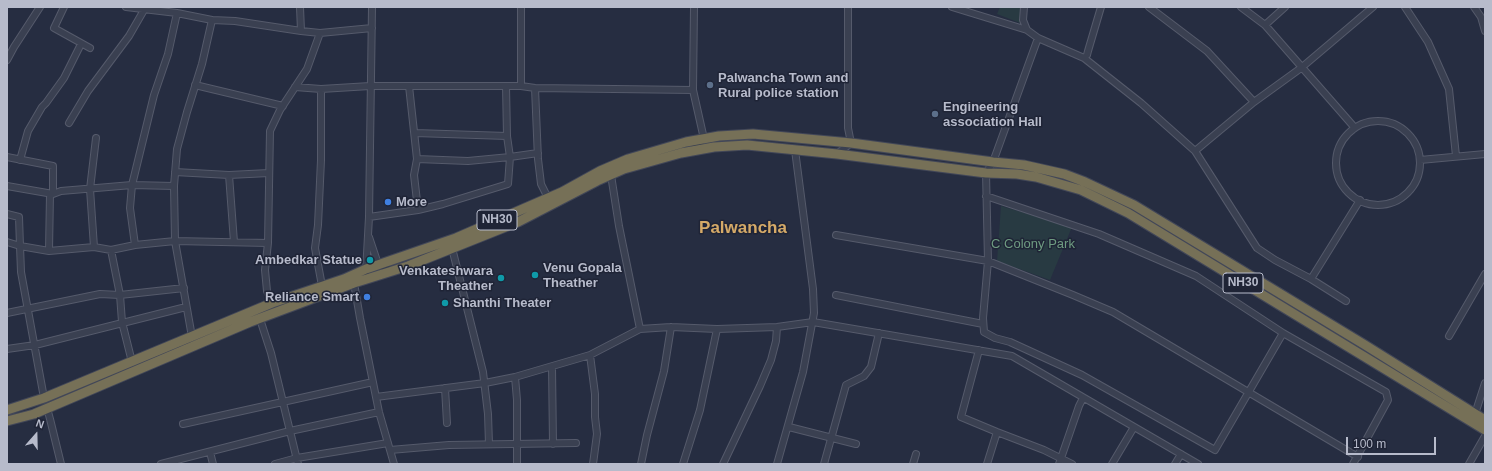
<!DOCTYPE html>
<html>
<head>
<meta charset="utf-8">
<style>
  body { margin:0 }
  #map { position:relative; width:1492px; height:471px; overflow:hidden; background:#262d41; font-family:Arial,sans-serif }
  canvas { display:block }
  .frame { position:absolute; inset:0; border:8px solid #b7bbcb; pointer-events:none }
  .north { position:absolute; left:16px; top:415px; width:40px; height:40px; -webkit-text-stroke:3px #1f2436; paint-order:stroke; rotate:20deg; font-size:11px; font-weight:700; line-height:16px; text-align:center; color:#b7bbcb }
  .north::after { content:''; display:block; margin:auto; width:14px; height:18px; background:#b7bbcb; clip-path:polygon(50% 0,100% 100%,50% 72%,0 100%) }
  .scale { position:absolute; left:1346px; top:437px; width:90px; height:18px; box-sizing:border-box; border:2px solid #b7bbcb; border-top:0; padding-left:5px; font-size:12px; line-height:14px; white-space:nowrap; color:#b7bbcb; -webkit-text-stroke:3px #1f2436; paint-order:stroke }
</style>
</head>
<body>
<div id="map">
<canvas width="1492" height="471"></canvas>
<div class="frame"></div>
<div class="north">N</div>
<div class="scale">100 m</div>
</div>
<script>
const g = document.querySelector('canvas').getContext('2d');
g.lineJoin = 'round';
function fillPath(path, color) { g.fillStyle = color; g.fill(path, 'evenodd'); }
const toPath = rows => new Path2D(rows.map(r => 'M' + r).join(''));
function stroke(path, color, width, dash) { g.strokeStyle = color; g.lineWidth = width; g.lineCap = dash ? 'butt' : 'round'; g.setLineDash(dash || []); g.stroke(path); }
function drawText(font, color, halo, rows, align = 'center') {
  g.font = font + ' Arial,sans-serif'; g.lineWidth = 3; g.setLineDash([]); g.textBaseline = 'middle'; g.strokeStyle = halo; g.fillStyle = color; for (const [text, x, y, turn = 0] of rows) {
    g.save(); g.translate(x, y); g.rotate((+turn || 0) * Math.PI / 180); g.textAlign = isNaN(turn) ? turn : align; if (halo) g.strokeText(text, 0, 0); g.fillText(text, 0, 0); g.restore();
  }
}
fillPath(toPath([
  [1000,7,1026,7,1020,23,997,14],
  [1001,206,1072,227,1050,280,997,261]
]), '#283a42');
const minor = toPath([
  [64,7,54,28,90,48],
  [126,7,177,13,212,20,235,21,301,31,320,33,372,28],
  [300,7,301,31],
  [952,7,1027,30],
  [1024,7,1023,20,1027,30,1038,38,1084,58,1087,55,1088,51,1101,7],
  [1149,7,1207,51,1254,102],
  [1241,7,1265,25,1355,128],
  [1405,7,1428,42,1449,89,1456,156],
  [1474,7,1481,17,1485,31],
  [1265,25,1285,7],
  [1038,38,993,162,986,173,988,261,983,318,984,332,995,338,1010,342,1082,375,1215,450,1283,333,1386,392,1388,400,1353,464],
  [1084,58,1141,103,1195,151,1257,248,1275,260,1311,279,1346,301],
  [7,60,14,47,40,7],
  [195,85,283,106],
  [409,86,417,159,414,175,418,210],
  [521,86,521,7],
  [295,87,321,89,370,86,521,86,535,88,693,90],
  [535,88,538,159,541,184,548,198],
  [321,89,321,160,318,225,315,248,322,286],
  '1336 163a42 42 0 1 1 84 0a42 42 0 1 1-84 0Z',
  [69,123,88,91,129,36,144,10],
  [415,133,507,136],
  [691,151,704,139,693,90,694,7],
  [1195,151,1254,102,1301,68,1373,7],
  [837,154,851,143,848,128,848,7],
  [7,157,53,166,53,194],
  [417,159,468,161,510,157,538,153],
  [20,160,28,131,42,107,46,103,64,78,81,44],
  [1420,160,1485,154],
  [175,172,229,175,269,173],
  [229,175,234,242],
  [611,175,619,226,640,329],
  [7,186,53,194,61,191,132,185,174,186],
  [986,196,1099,234,1196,276,1283,333],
  [7,214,19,217,20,246,49,251,94,247,111,250,135,245,175,241,268,243],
  [369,217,418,210,443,204,508,184,510,157,507,136,506,86],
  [836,235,988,261,1073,295,1113,312,1358,457],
  [369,237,378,264,392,271],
  [7,242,20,246,21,272,44,398],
  [135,245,130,208,132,185,154,95,168,54,177,13],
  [94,247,90,189,96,138],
  [452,248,483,372,488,414,489,444],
  [111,250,120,295,122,322,132,362],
  [49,251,50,194],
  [366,272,369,217,372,7],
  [1311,279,1360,200],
  [354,283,360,318,379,412,394,464],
  [836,295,983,324],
  [272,303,267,291,265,270,268,243,270,131,280,110,307,69,320,33],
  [7,313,100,294,120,295,184,288],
  [260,319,271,353,298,464],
  [1449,336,1485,274],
  [192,337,175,241,174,186,177,149,187,112,202,64,212,20],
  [7,349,35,345,186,307],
  [979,350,961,417,997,432,1044,450,1072,464],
  [590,355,595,394,595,417,597,434,593,464],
  [552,367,553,444],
  [515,377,517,400,517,464],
  [445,388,447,423],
  [376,397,485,383,515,377,590,355,640,329,671,327,717,329,777,327,813,322,1012,356,1198,464],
  [47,408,50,419,61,464],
  [1475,414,1485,383],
  [183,424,373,382],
  [789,427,856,444],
  [390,450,449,445,576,443],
  [210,452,213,464],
  [161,464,290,431,379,412],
  [275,464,297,458,388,443],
  [641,464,647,435,664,371,671,327],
  [683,464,700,410,717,329],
  [723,464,760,386,771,360,776,341,777,327],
  [777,464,803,372,814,313,813,289,795,150],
  [824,464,846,385,864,376,871,367,879,333],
  [913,464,916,454],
  [987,464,997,432],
  [1059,464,1079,406,1083,398],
  [1112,464,1134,427],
  [1175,464,1181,454],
  [1469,464,1485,436]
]);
const highway = toPath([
  [7,410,44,398,272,303,344,279,366,269,456,238,562,192,600,171,628,159,686,142,719,136,753,134,851,143,993,162,1024,165,1064,174,1085,182,1134,205,1365,345,1485,420],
  [7,421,34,414,250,322,354,283,408,266,518,222,597,181,624,169,681,153,714,147,747,145,837,154,986,173,1017,174,1036,177,1081,190,1128,213,1485,430]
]);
stroke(minor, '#555a6b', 8);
stroke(highway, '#424758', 11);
stroke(minor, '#3a4051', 6);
stroke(highway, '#767057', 9);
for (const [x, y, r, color] of [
  [710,85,4,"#5c6f8a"],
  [935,114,4,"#5c6f8a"],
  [388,202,4,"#3f7fe0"],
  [370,260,4,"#0f9aa8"],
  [535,275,4,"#0f9aa8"],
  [501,278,4,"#0f9aa8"],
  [367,297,4,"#3f7fe0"],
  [445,303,4,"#0f9aa8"]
]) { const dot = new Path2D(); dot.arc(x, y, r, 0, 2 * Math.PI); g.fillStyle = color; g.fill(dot); stroke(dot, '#1f2436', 1.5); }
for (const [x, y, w] of [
  [497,220,40],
  [1243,283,40]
]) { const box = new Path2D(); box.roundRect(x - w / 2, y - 10, w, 20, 3); g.fillStyle = '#1f2436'; g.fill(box); stroke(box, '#b7bbcb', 1); }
drawText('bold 12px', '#b7bbcb', null, [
  ["NH30",497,220],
  ["NH30",1243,283]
]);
drawText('bold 13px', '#b7bbcb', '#1f2436', [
  ["Palwancha Town and",718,78],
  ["Rural police station",718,93],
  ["Engineering",943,107],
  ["association Hall",943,122],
  ["More",396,202],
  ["Ambedkar Statue",362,260,"right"],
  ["Venu Gopala",543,268],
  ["Theather",543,283],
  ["Venkateshwara",493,271,"right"],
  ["Theather",493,286,"right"],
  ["Reliance Smart",359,297,"right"],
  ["Shanthi Theater",453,303]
], 'left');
drawText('13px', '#6e9b81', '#1f2436', [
  ["C Colony Park",1033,244]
]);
drawText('bold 17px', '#d5aa68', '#1f2436', [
  ["Palwancha",743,228]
]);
</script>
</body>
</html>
